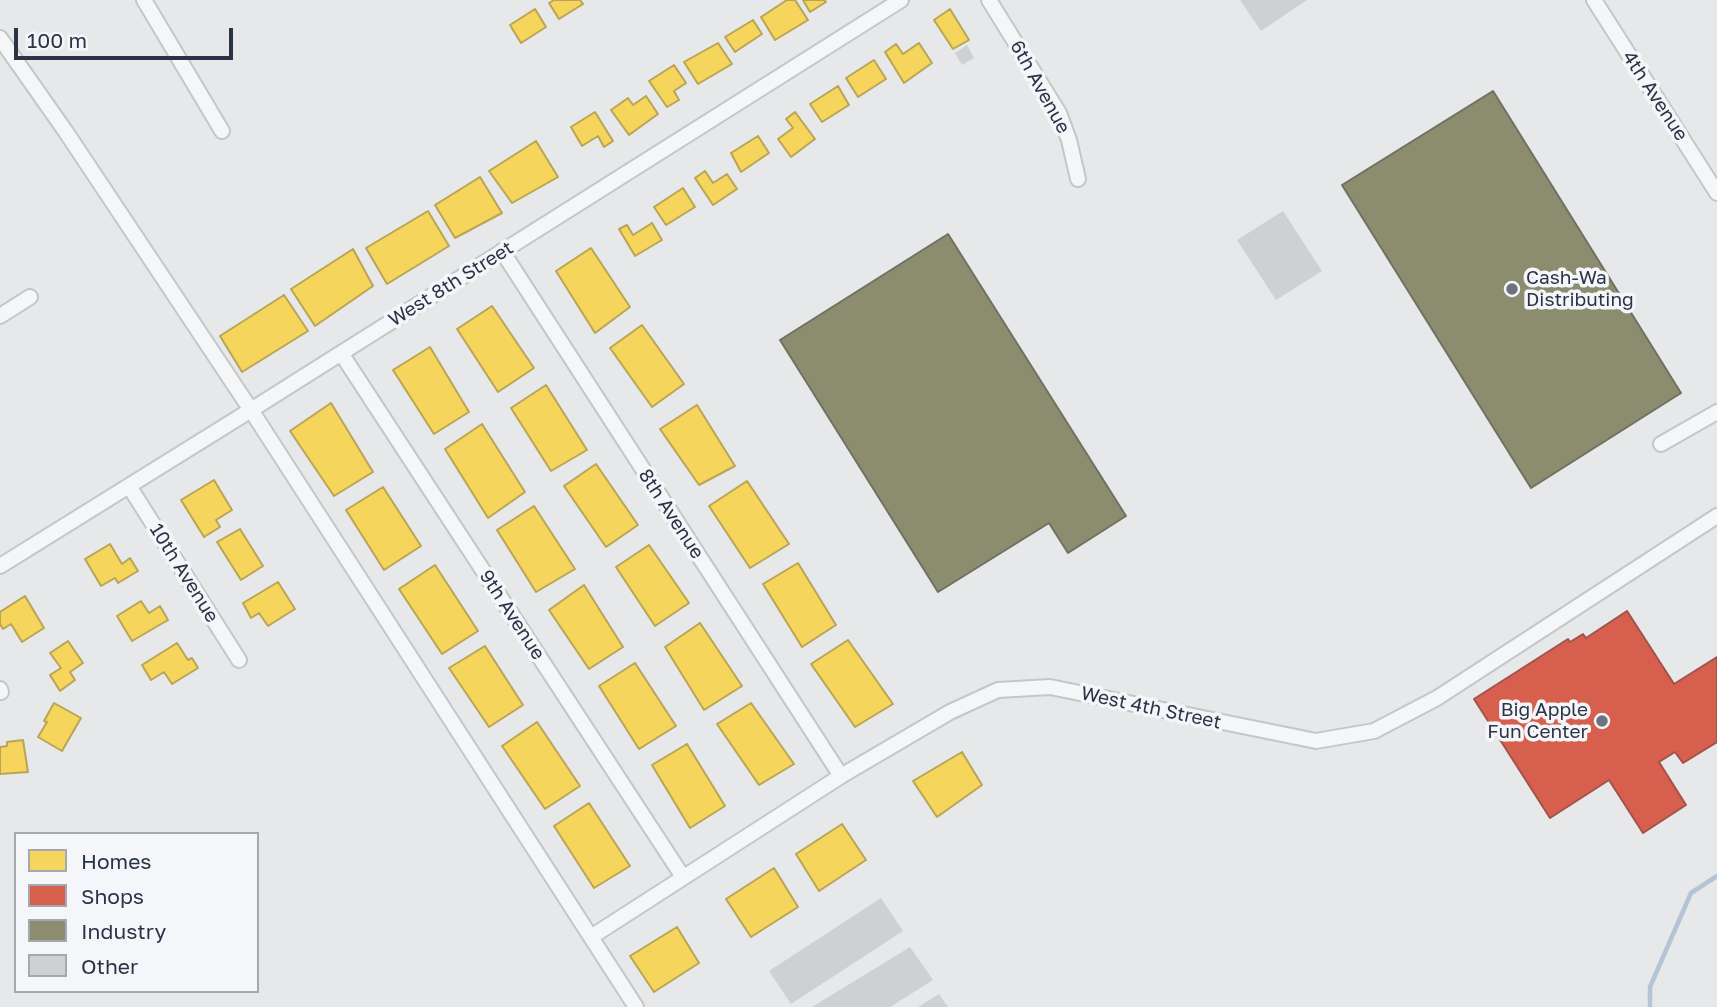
<!DOCTYPE html>
<html>
<head>
<meta charset="utf-8">
<style>
  body { margin:0 }
  #map { position:relative; width:1717px; height:1007px; overflow:hidden; background:#e6e8ea; font-family:"Golos Text",sans-serif }
  canvas { display:block }
  .legend { position:absolute; left:14px; top:832px; width:245px; height:161px; box-sizing:border-box; background:#f4f6f9; border:2px solid #a4a8b1; margin:0; padding:9px 12px; list-style:none; font-size:21px; color:#2b3445 }
  .legend li { display:flex; align-items:center; gap:14px; height:35px }
  .legend b { width:35px; border:2px solid #a4a8b1 }
  .scale { position:absolute; left:14px; top:28px; width:219px; height:32px; box-sizing:border-box; border:4px solid #2b3445; border-top:0; padding-left:9px; font-size:21px; line-height:24px; white-space:nowrap; color:#2b3445; -webkit-text-stroke:5px #f4f6f9; paint-order:stroke }
</style>
</head>
<body>
<div id="map">
<canvas width="1717" height="1007"></canvas>
<ul class="legend">
<li><b style="height:19px;background:#f6d55c"></b>Homes</li>
<li><b style="height:19px;background:#d6604d"></b>Shops</li>
<li><b style="height:19px;background:#8c8c6e"></b>Industry</li>
<li><b style="height:19px;background:#ced0d3"></b>Other</li>
</ul>
<div class="scale">100 m</div>
</div>
<script>
const g = document.querySelector('canvas').getContext('2d');
g.lineJoin = 'round';
function fillPath(path, color) { g.fillStyle = color; g.fill(path, 'evenodd'); }
const toPath = rows => new Path2D(rows.map(r => 'M' + r).join(''));
function stroke(path, color, width, dash) { g.strokeStyle = color; g.lineWidth = width; g.lineCap = dash ? 'butt' : 'round'; g.setLineDash(dash || []); g.stroke(path); }
function drawText(font, color, halo, rows, align = 'center') {
  g.font = font + ' "Golos Text",sans-serif'; g.lineWidth = 7; g.setLineDash([]); g.textBaseline = 'middle'; g.strokeStyle = halo; g.fillStyle = color; for (const [text, x, y, turn = 0] of rows) {
    g.save(); g.translate(x, y); g.rotate((+turn || 0) * Math.PI / 180); g.textAlign = isNaN(turn) ? turn : align; if (halo) g.strokeText(text, 0, 0); g.fillText(text, 0, 0); g.restore();
  }
}
const homes = toPath([
  [554,0,580,0,583,4,559,19,549,3,554,0],
  [787,0,795,0,808,20,775,40,761,17,787,0],
  [803,0,824,0,826,2,810,12,803,0],
  [535,9,546,27,521,43,510,25,535,9],
  [950,9,969,40,953,49,934,20,950,9],
  [753,20,762,34,735,52,725,37,753,20],
  [718,43,732,64,698,84,684,62,718,43],
  [919,43,932,63,904,83,885,52,896,44,903,54,919,43],
  [874,60,886,79,858,97,846,78,874,60],
  [674,65,686,83,674,91,679,100,667,107,649,81,674,65],
  [838,86,849,105,822,122,810,104,838,86],
  [646,96,658,114,629,135,611,110,628,98,633,105,646,96],
  [595,112,613,141,604,147,598,136,582,146,571,127,595,112],
  [795,112,815,139,791,157,778,139,793,128,786,119,795,112],
  [758,136,769,153,741,172,731,153,758,136],
  [536,141,558,177,512,203,489,171,536,141],
  [705,171,713,183,727,174,737,189,713,205,695,178,705,171],
  [480,177,502,213,455,238,435,205,480,177],
  [683,188,695,207,666,225,654,207,683,188],
  [428,211,449,246,387,284,366,248,428,211],
  [652,223,662,240,635,256,619,229,627,225,633,235,652,223],
  [591,248,630,307,595,333,556,271,591,248],
  [353,249,373,286,315,326,291,289,353,249],
  [284,295,308,331,242,372,220,336,284,295],
  [492,306,534,368,498,392,457,329,492,306],
  [642,325,684,384,652,407,610,348,642,325],
  [430,347,469,412,434,434,393,370,430,347],
  [546,385,587,450,551,471,511,408,546,385],
  [331,403,373,472,334,496,290,431,331,403],
  [697,405,735,466,699,485,660,429,697,405],
  [482,424,525,492,488,518,445,449,482,424],
  [596,464,638,525,606,547,564,486,596,464],
  [214,480,232,510,216,520,220,527,204,537,181,500,214,480],
  [747,481,789,544,750,568,709,506,747,481],
  [383,487,421,546,384,570,346,510,383,487],
  [534,506,575,569,536,592,497,530,534,506],
  [240,529,263,566,241,580,217,542,240,529],
  [110,544,122,564,130,558,138,571,118,583,115,578,101,586,85,559,110,544],
  [649,545,689,603,655,626,616,567,649,545],
  [798,563,836,625,802,647,763,584,798,563],
  [435,565,478,631,442,654,399,589,435,565],
  [278,582,295,609,268,626,259,613,251,618,243,603,278,582],
  [584,585,623,647,589,669,549,610,584,585],
  [25,596,44,628,22,642,11,624,3,629,0,624,0,612,25,596],
  [141,601,149,613,160,606,168,620,132,641,117,616,141,601],
  [700,623,742,686,704,710,665,647,700,623],
  [848,640,893,704,855,727,811,664,848,640],
  [68,641,83,663,70,672,75,680,60,691,50,675,61,668,50,653,68,641],
  [177,643,188,660,192,658,198,668,172,684,164,672,151,680,142,665,177,643],
  [485,646,523,705,489,727,449,668,485,646],
  [635,663,676,726,639,749,599,686,635,663],
  [54,703,81,718,62,751,38,737,47,722,44,721,54,703],
  [751,703,794,764,759,785,717,724,751,703],
  [537,722,580,786,545,809,502,746,537,722],
  [23,740,28,772,0,774,0,747,7,746,7,742,23,740],
  [687,744,725,806,690,828,652,765,687,744],
  [962,752,982,785,937,817,913,781,962,752],
  [589,803,630,866,594,888,554,826,589,803],
  [842,824,866,860,819,891,796,854,842,824],
  [774,868,798,907,751,937,726,899,774,868],
  [677,927,699,963,654,992,630,956,677,927]
]);
fillPath(homes, '#f6d55c');
stroke(homes, '#b9a555', 2);
const shops = toPath([
  [1627,611,1674,684,1717,657,1717,742,1683,763,1675,752,1659,762,1686,805,1643,833,1609,780,1550,818,1474,699,1568,639,1570,642,1583,634,1586,638,1627,611]
]);
fillPath(shops, '#d6604d');
stroke(shops, '#a3534b', 2);
const industry = toPath([
  [1493,91,1681,393,1531,488,1342,185,1493,91],
  [948,234,1126,516,1068,553,1049,523,938,592,780,340,948,234]
]);
fillPath(industry, '#8c8c6e');
stroke(industry, '#6f7262', 2);
stroke(toPath([
  [1650,1007,1650,987,1691,893,1717,876]
]), '#b4c4d5', 4.5);
fillPath(toPath([
  [1240,0,1307,0,1261,31],
  [967,45,974,58,962,65,955,53],
  [1283,211,1322,271,1276,300,1237,240],
  [881,898,903,931,791,1004,769,971],
  [910,947,933,980,890,1007,812,1007],
  [939,994,948,1007,918,1007]
]), '#ced0d3');
const minor = toPath([
  [144,0,222,131],
  [989,0,1059,113,1069,140,1078,179],
  [1594,0,1717,193],
  [0,38,66,132,251,410,636,1007],
  [502,251,841,776],
  [0,316,30,297],
  [341,353,683,877],
  [1661,444,1717,412],
  [129,486,239,660],
  [0,566,251,410,901,0],
  [0,689,1,692],
  [591,937,841,776,950,712,998,690,1050,687,1316,741,1374,731,1437,698,1717,516]
]);
stroke(minor, '#c4c6c8', 18);
stroke(minor, '#f5f6f7', 14);
for (const [x, y, r, color] of [
  [1512,289,7,"#6c737f"],
  [1602,721,7,"#6c737f"]
]) { const dot = new Path2D(); dot.arc(x, y, r, 0, 2 * Math.PI); g.fillStyle = color; g.fill(dot); stroke(dot, '#f4f6f9', 2.5); }
drawText('19px', '#2b3445', '#f4f6f9', [
  ["6th Avenue",1040,87,61],
  ["4th Avenue",1655,96,57],
  ["West 8th Street",451,284,-32],
  ["8th Avenue",671,514,57],
  ["10th Avenue",184,573,58],
  ["9th Avenue",512,615,57],
  ["West 4th Street",1151,708,12]
]);
drawText('19px', '#2b3445', '#f4f6f9', [
  ["Cash-Wa",1526,278],
  ["Distributing",1526,300],
  ["Big Apple",1588,710,"right"],
  ["Fun Center",1588,732,"right"]
], 'left');
</script>
</body>
</html>
